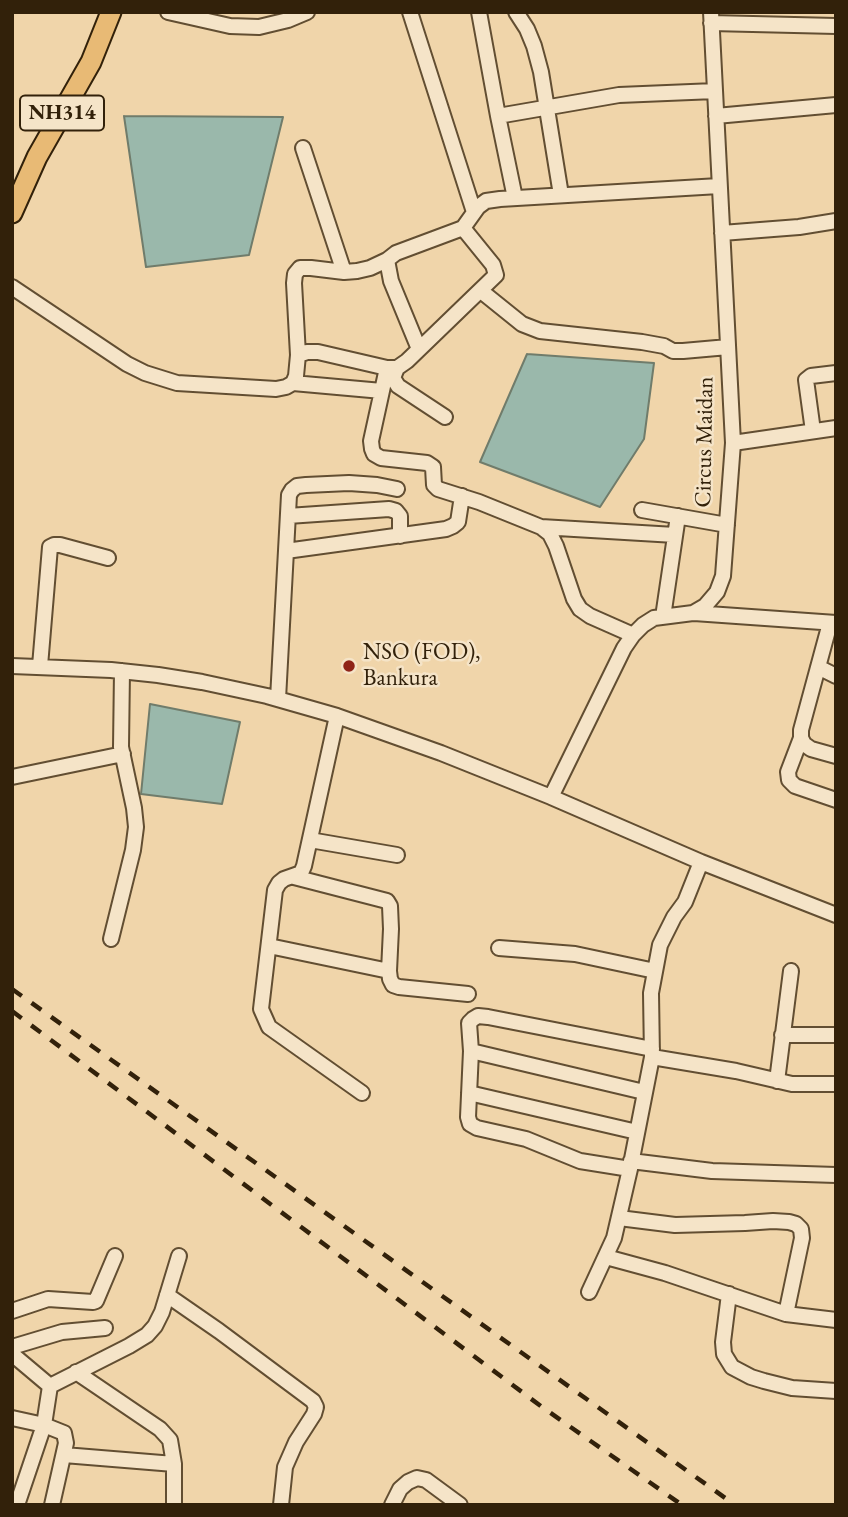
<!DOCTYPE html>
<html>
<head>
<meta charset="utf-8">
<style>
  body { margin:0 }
  #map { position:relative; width:848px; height:1517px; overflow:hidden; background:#f0d5aa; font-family:"EB Garamond",serif }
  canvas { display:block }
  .frame { position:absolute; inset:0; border:14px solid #32210a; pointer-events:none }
</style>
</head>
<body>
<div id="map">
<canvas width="848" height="1517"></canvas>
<div class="frame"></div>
</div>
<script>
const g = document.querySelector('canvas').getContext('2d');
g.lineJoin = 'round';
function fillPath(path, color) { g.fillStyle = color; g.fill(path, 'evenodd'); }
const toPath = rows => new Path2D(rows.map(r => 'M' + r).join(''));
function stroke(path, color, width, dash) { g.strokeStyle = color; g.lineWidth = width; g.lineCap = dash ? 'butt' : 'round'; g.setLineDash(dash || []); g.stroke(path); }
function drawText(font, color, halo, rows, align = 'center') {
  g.font = font + ' "EB Garamond",serif'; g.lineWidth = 5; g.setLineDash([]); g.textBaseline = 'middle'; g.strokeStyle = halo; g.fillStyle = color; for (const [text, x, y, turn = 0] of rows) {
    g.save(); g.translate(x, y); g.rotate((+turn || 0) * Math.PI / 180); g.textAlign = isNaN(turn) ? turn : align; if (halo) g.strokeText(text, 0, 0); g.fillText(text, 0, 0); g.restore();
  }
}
const water = toPath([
  [124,116,283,117,249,255,146,267,124,116],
  [527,354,654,363,644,439,600,507,480,462,527,354],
  [150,704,240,722,222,804,141,794,150,704]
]);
fillPath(water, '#9ab8ab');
stroke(water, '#707c6b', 2);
const minor = toPath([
  [168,12,230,26,259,27,288,20,307,12],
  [410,12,474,212],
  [479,12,498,116,515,198],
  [516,12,527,29,534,46,541,72,561,195],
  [711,23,836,26],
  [498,116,619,95,715,91],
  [716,116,836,105],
  [303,148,344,272],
  [722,233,799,227,836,221],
  [12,287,127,364,145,373,177,383,276,389,286,387,293,383,296,376,298,355,307,352,318,352,387,368,397,368,407,361,496,275,493,265,463,228],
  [481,291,522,324,540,331,642,342,664,346,673,351,683,351,728,347],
  [419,349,391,281,387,260,396,253,463,228,478,207,486,201,500,199,719,186],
  [298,355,294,283,295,274,300,268,311,268,344,272,357,271,370,268,387,260],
  [387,368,371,441,372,449,374,454,381,458,427,463,433,467,434,485,438,489,479,502,541,527,550,534,556,546,574,599,580,609,590,616,633,635],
  [397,368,393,378,398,386,445,417],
  [293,383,382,391],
  [813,431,806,380,811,376,836,373],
  [733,443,836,428],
  [642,510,727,525],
  [288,516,389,509,396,511,400,516,400,536],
  [541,527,675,535],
  [286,551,446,529,453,526,458,522,462,496],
  [694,613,836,623],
  [663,617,678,516],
  [830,623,801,730,801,738,804,744,811,749,836,756],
  [12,666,111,670,158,675,202,682,267,696,337,716,441,753,551,797,701,862,836,915],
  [40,666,50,547,54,545,60,545,108,558],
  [818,667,836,676],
  [278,699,289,495,292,490,297,486,306,485,349,483,377,485,397,489],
  [337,716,304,866,301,873,284,879,279,883,275,890,261,1009,269,1027,362,1093],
  [801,738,788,772,789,780,795,786,836,800],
  [12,777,123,754],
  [551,797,624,648,633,635,643,625,654,618,693,613,705,606,717,592,723,576,733,443,711,12],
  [310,840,397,855],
  [294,877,387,901,390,906,391,929,389,971,390,979,393,985,399,987,468,994],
  [111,939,133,850,136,827,134,808,121,747,122,671],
  [269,946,389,971],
  [499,948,575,954,655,971],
  [782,1035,836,1035],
  [471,1051,644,1092],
  [652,1057,736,1071,792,1084,836,1084],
  [777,1081,791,971],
  [469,1093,637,1132],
  [631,1161,712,1171,836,1175],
  [630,1169,580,1161,526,1139,477,1128,470,1124,468,1117,471,1051,469,1023,473,1019,478,1016,488,1017,652,1049],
  [619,1218,675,1225,745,1223,773,1221,789,1222,796,1224,801,1229,802,1238,786,1314],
  [606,1257,665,1273,786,1314,836,1320],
  [589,1292,614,1238,630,1169,652,1057,651,993,660,945,674,917,685,902,701,862],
  [729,1294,723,1342,724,1354,732,1367,751,1377,764,1381,792,1388,836,1391],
  [167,1295,219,1331,313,1401,316,1407,314,1414,296,1442,285,1467,281,1505],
  [12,1311,48,1299,93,1302,96,1301,115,1256],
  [12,1347,62,1332,105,1328],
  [12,1354,50,1386,44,1425,17,1505],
  [76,1372,160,1429,170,1440,174,1464,174,1505],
  [50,1386,129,1346,147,1335,155,1326,162,1312,179,1256],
  [12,1418,44,1425,64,1433,66,1443,52,1505],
  [64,1455,174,1464],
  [392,1505,400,1489,408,1482,417,1478,426,1480,460,1505]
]);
const highway = toPath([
  [12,213,37,157,91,62,111,12]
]);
stroke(minor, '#624e32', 18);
stroke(highway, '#32210a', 23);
stroke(minor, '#f5e4c8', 14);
stroke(highway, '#e8ba75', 19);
stroke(toPath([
  [12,989,735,1505],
  [12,1011,542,1407,682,1505]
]), '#32210a', 4.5, [12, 12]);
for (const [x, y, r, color] of [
  [349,666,7,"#8f2418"]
]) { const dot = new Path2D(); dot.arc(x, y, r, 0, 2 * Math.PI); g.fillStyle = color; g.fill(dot); stroke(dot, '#f5e4c8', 2.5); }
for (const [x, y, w] of [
  [62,113,84]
]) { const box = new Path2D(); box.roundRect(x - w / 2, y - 17.5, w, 35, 5); g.fillStyle = '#f5e4c8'; g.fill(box); stroke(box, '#32210a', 2); }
drawText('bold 21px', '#32210a', null, [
  ["NH314",62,113]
]);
drawText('23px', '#32210a', '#f5e4c8', [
  ["Circus Maidan",705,442,-89]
]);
drawText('23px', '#32210a', '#f5e4c8', [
  ["NSO (FOD),",363,653],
  ["Bankura",363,679]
], 'left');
</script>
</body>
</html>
